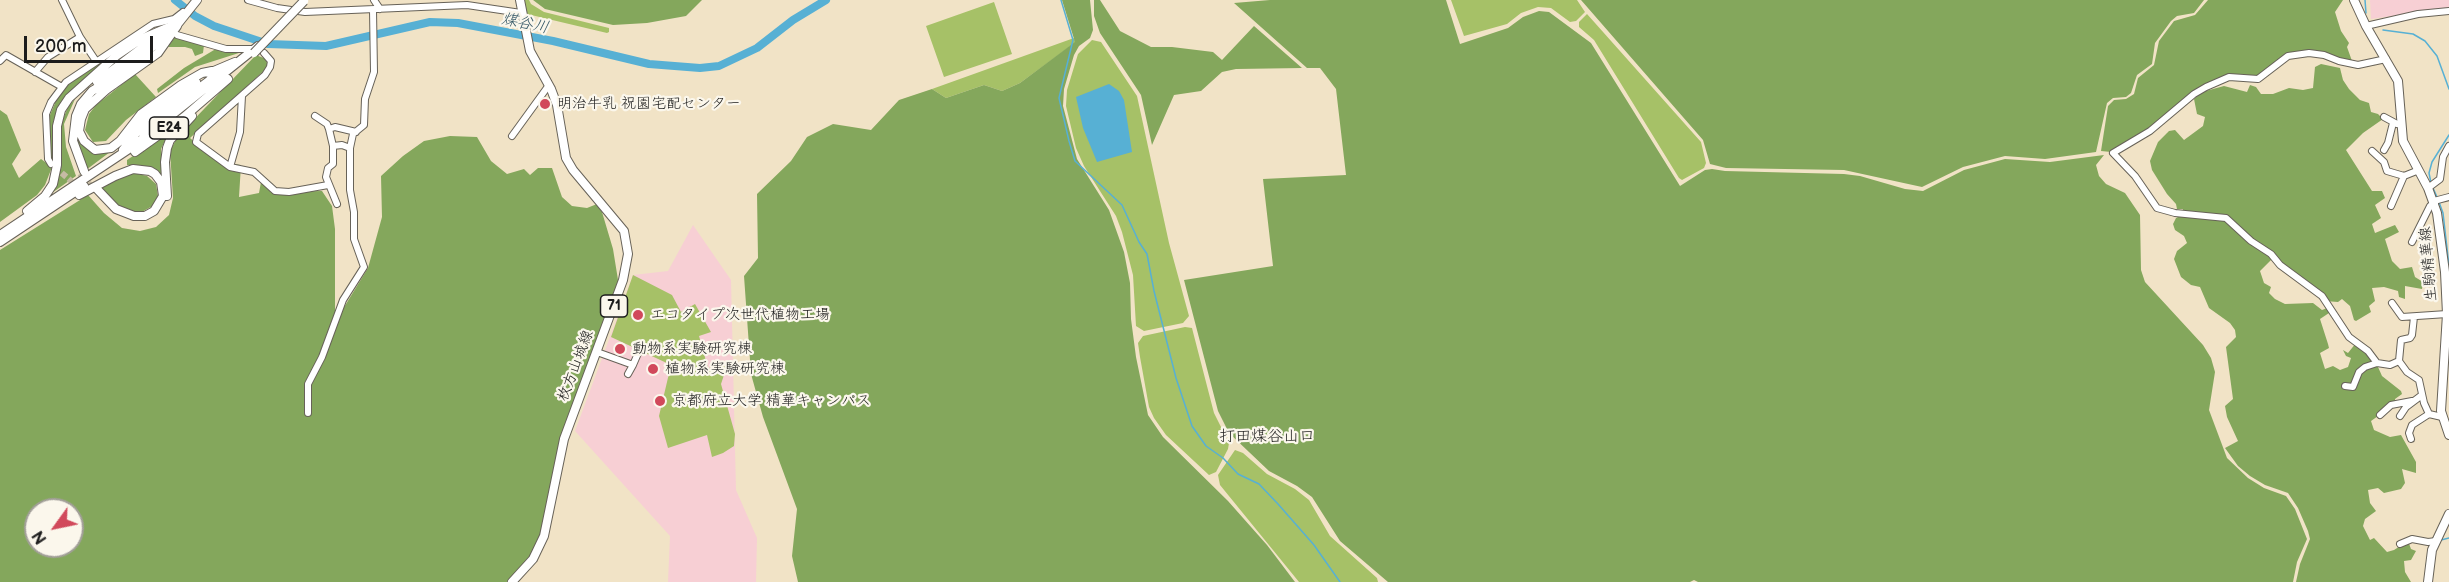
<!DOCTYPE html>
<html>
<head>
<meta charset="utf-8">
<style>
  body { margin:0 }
  #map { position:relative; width:2449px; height:582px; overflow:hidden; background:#f1e3c6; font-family:"Balsamiq Sans",sans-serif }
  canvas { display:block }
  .north { position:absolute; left:24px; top:498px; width:60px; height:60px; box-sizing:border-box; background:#fbf7ec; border:2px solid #a29f99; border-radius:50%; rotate:237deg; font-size:16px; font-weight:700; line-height:24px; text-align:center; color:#1c1c1c }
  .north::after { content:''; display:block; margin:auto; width:21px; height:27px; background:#d1495b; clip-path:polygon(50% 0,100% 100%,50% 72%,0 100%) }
  .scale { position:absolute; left:24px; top:36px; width:129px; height:27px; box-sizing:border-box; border:3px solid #1c1c1c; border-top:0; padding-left:8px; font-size:18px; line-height:21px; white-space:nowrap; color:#1c1c1c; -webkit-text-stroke:4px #fbf7ec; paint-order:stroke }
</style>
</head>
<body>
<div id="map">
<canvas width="2449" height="582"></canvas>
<div class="north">N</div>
<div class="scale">200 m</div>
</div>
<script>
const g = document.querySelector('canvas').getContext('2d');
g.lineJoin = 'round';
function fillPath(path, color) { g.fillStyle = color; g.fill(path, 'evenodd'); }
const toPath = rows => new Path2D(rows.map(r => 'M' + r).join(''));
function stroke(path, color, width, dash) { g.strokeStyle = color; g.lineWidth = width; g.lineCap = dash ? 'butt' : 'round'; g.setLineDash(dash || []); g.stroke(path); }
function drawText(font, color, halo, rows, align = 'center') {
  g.font = font + ' "Balsamiq Sans","Klee One",sans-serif'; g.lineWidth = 4.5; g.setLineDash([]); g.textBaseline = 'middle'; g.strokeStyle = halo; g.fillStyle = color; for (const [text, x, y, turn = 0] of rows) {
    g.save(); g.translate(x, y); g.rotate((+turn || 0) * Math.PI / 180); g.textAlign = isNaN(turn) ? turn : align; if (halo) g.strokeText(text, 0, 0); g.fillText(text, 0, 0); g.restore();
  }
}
fillPath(toPath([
  [2370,0,2449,0,2449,8,2371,19],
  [693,225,731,280,736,490,757,538,756,582,668,582,670,536,575,431,633,275,668,271]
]), '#f7cfd4');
fillPath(toPath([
  [523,0,529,0,531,4,544,12,609,28,609,32,607,33,527,14],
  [1451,0,1577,0,1585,12,1576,21,1570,22,1551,8,1538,7,1521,13,1507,24,1464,36],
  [994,2,1012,54,944,77,926,26],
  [1587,14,1701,142,1706,163,1704,168,1682,180,1679,178,1594,40,1579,27,1579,22],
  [1074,38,1076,42,1020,83,1002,91,984,85,946,98,932,89],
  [1092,40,1101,42,1137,96,1169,243,1189,316,1183,323,1144,331,1136,326,1133,275,1122,232,1116,216,1084,166,1076,148,1066,106,1067,90,1078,54],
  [633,275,672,295,681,312,695,304,711,332,699,336,708,368,727,366,721,384,735,434,734,446,723,453,712,457,707,435,668,448,659,416,671,365,611,337],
  [1185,327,1192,328,1193,332,1214,413,1229,443,1228,449,1216,472,1209,475,1166,435,1154,418,1149,407,1140,357,1138,343,1143,336],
  [1235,450,1243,453,1267,474,1295,489,1309,500,1330,536,1377,578,1378,582,1299,582,1220,485,1218,475]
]), '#a6c167');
fillPath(toPath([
  [533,0,702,0,686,16,647,23,613,25,545,9],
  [1062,0,1090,0,1093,30,1090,38,1079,46,1074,55,1064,89,1063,106,1077,159,1109,210,1124,252,1130,283,1131,319,1136,357,1148,415,1163,437,1228,501,1267,545,1295,582,798,582,792,556,797,509,763,417,751,374,744,276,758,258,757,194,791,161,807,137,833,124,871,130,899,100,932,89,946,98,984,85,1002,91,1020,83,1075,42],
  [1094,0,1100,0,1120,31,1151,47,1172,47,1213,52,1222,60,1254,26,1302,68,1236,69,1222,72,1201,91,1174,95,1152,145,1141,95,1100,33,1094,16],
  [1270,0,1446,0,1460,44,1508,28,1523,17,1539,11,1549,12,1591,43,1680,186,1705,170,1712,169,1725,171,1844,174,1860,176,1905,189,1923,191,1964,170,2005,159,2050,162,2104,155,2096,165,2099,176,2106,184,2125,193,2140,215,2141,270,2145,282,2203,345,2211,358,2215,372,2209,410,2227,458,2248,478,2264,488,2286,496,2295,509,2307,539,2297,562,2293,582,1698,582,1694,580,1690,582,1388,582,1340,541,1312,497,1297,486,1269,471,1229,433,1218,411,1184,280,1273,266,1263,179,1346,175,1336,89,1320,68,1307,68,1234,3],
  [1581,0,2204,0,2194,13,2177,16,2171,21,2155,43,2152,64,2137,75,2131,93,2126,97,2113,98,2107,103,2096,152,2045,159,2005,156,1963,167,1922,187,1844,170,1726,168,1710,164,1703,140],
  [2208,0,2343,0,2335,12,2341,31,2349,43,2347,47,2352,61,2299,52,2258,78,2229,75,2217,80,2149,130,2111,152,2101,151,2108,106,2114,100,2126,99,2134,94,2138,78,2154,65,2159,41,2174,21,2195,15],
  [175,37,204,45,203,53,195,56,192,49,185,47,168,47],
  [219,47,242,52,195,67,158,93,157,89,184,68],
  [122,48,63,99,53,122,52,162,50,158,50,115,58,96,66,84],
  [256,55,266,59,268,67,190,138,218,162,241,165,239,197,259,193,261,182,275,192,322,191,332,206,335,229,335,322,368,268,382,217,381,176,403,156,424,141,450,136,477,137,491,161,507,174,524,169,530,175,538,168,552,168,562,197,572,206,587,208,597,204,602,212,613,249,619,286,606,337,578,399,544,525,535,551,510,582,0,582,0,250,88,195,104,213,122,228,140,231,156,227,169,215,173,198,170,151,178,136],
  [36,510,72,510,72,546,36,546],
  [2321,64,2340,68,2343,80,2349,89,2360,100,2369,103,2371,112,2378,114,2383,119,2363,133,2346,150,2372,191,2382,191,2385,198,2375,205,2381,218,2372,224,2375,233,2395,225,2399,232,2385,239,2392,261,2400,269,2412,267,2415,277,2423,282,2422,289,2405,286,2405,299,2399,297,2398,291,2384,287,2372,288,2375,301,2369,306,2371,312,2356,321,2354,320,2350,306,2342,299,2338,302,2325,301,2273,258,2260,271,2264,283,2271,287,2269,293,2275,299,2285,304,2313,303,2322,310,2330,307,2332,311,2320,319,2328,344,2329,348,2320,353,2325,369,2333,366,2340,370,2348,367,2351,358,2346,356,2343,350,2348,353,2356,343,2374,358,2382,376,2401,391,2402,394,2395,399,2395,404,2371,421,2374,430,2390,437,2401,435,2416,462,2416,473,2402,469,2405,483,2401,489,2384,493,2378,488,2368,490,2370,503,2376,511,2365,519,2363,526,2370,540,2374,538,2387,552,2394,550,2408,541,2411,549,2416,551,2411,560,2404,561,2405,572,2411,582,2296,582,2300,564,2310,539,2308,531,2298,508,2288,493,2265,485,2250,476,2238,466,2225,448,2238,441,2227,417,2225,406,2233,399,2226,347,2236,337,2235,330,2230,323,2209,308,2200,287,2191,285,2181,277,2174,259,2177,251,2187,243,2184,236,2175,230,2173,224,2176,218,2182,215,2183,209,2177,209,2176,204,2167,194,2152,170,2150,161,2158,142,2169,131,2175,130,2184,140,2203,126,2205,117,2197,114,2194,99,2202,92,2224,86,2247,92,2250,85,2256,87,2261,94,2273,94,2289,88,2303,90,2313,88,2315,67],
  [135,74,156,97,126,120,106,141,93,142,85,130,89,114,96,105],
  [75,99,64,124,66,147,76,176,49,195,61,124,68,107],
  [0,110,7,115,21,150,12,164,19,178,41,159,52,167,45,185,37,195,0,222],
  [169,132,161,149,164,180,157,172,145,166,127,165,127,160],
  [76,133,85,146,110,152,86,170,79,153],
  [134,173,147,176,156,184,158,196,156,204,140,213,126,212,108,200,98,188]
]), '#84a75c');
fillPath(toPath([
  [1109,84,1119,91,1124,100,1132,152,1097,162,1083,128,1076,97]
]), '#57b0d4');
stroke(toPath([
  [1061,0,1073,40,1059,98,1069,141,1075,161,1122,205,1139,242,1147,254,1154,291,1176,378,1192,426,1206,446,1223,458,1238,474,1259,484,1278,504,1314,545,1340,582],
  [2365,0,2366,13],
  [2383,30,2413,34,2425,41,2437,56,2449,89],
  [2431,183,2429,173,2432,162,2449,135],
  [2433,188,2437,197],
  [2439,202,2443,213,2449,266],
  [2441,540,2449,538],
  [2426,567,2428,554]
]), '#57b0d4', 1.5);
stroke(toPath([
  [175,0,195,16,214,26,268,44,326,46,430,22,458,23,553,41,649,64,700,68,719,66,757,48,793,20,826,0]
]), '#57b0d4', 8);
stroke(toPath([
  [55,167,71,181,84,200]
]), '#c6bba4', 6, [6, 3]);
stroke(toPath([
  [81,173,92,190]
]), '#c6bba4', 8, [8, 4]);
const minor = toPath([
  [62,0,80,37,96,61],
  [248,0,277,8,305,12,467,5,521,13],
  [374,0,380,9],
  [2366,26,2418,14,2449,11],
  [177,35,226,49,251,49],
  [264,53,271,61,270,67,265,75,198,134,196,142,230,167,254,172,275,191,289,192,328,185],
  [0,61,6,55,62,87],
  [35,72,48,57,80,37],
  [315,116,327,124,329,129,333,146,333,164,328,168,326,177,337,204],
  [2384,117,2397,124],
  [329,129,335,127,356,132],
  [512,136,549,85],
  [333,146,342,145,350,148],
  [2384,150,2388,143,2393,123],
  [2372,151,2384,162,2387,171,2404,176,2419,170],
  [51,164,48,159,46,114,51,102,66,82,153,24,174,19,183,12],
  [230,167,240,132,242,96],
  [2428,188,2440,179,2443,157,2449,146],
  [2434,201,2449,197],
  [2391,206,2404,176],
  [2412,242,2430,206,2435,204],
  [2392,303,2402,317,2447,314],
  [597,352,633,365,628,374],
  [2399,361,2401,340,2410,338,2412,335,2414,317],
  [2377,363,2368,351,2349,337,2322,296,2280,265,2271,254,2251,241,2226,218,2175,213,2157,208,2135,176,2113,153,2150,131,2194,94,2206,87,2229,77,2258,79,2288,56,2309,53,2324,55,2339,61,2358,65,2386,59],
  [633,365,639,351],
  [2345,386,2353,387,2359,372,2365,367,2377,363,2390,365,2399,361,2407,372,2419,380,2424,403,2429,414,2442,417],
  [308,413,308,384,322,357,343,300,364,267,354,239,354,212,350,190,350,148,353,134,364,125,365,99,374,72,373,10],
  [2380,415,2391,405,2412,401],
  [2400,416,2406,407,2422,395],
  [2411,439,2409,433,2412,425,2429,414],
  [2400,544,2412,539,2428,542,2436,541]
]);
const major = toPath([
  [2354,0,2366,26,2398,81,2403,141,2428,188,2437,213,2445,272,2447,314,2441,411,2449,435],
  [512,582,533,559,544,536,564,439,623,280,628,254,624,231,573,170,566,158,557,105,551,89,530,51,520,0],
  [2428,582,2432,550,2449,514]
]);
const highway = toPath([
  [177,26,158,53,106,90,85,109,81,119,79,131,84,141,95,150,111,148,120,141,141,114,181,85,202,73,212,71],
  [173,30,197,0],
  [209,73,235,62],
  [114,76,168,35],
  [97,82,163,32],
  [141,132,222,71],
  [123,150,146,120,196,82],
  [135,152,184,117,228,79],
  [84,171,73,141,76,116,81,104,92,91,120,74],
  [79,195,115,176,133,169,150,171,155,174,161,182,163,196,154,211,145,216,134,216,116,209,96,188],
  [167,196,165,162,167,148,170,140,192,116],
  [27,211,45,196,53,184,57,165,57,126,61,110,69,98,116,56,141,39,174,25],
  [0,235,132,147,258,46],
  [0,242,84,186]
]);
stroke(minor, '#676258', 8);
stroke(major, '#676258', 10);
stroke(highway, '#676258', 10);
stroke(minor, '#fff', 6);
stroke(major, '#fff', 8);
stroke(highway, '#fff', 8);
const highwayBridge = toPath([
  [254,53,304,1]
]);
stroke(highwayBridge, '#676258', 10, []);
stroke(highwayBridge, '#fff', 8);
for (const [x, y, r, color] of [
  [545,104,6,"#d1495b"],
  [638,315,6,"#d1495b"],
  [620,349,6,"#d1495b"],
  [653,369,6,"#d1495b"],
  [660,401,6,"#d1495b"]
]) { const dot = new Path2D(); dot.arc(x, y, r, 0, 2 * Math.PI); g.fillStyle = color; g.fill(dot); stroke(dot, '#fbf7ec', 2); }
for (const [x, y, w] of [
  [169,128,39],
  [614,306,27]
]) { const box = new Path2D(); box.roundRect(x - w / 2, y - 11, w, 22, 4.5); g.fillStyle = '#fbf7ec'; g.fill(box); stroke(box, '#1c1c1c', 1.5); }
drawText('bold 14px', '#1c1c1c', null, [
  ["E24",169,128],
  ["71",614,306]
]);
drawText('15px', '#1c1c1c', '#fbf7ec', [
  ["明治牛乳 祝園宅配センター",557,104],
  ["エコタイプ次世代植物工場",650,315],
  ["動物系実験研究棟",632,349],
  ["植物系実験研究棟",665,369],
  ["京都府立大学 精華キャンパス",672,401]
], 'left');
drawText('15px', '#1c1c1c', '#fbf7ec', [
  ["生駒精華線",2429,264,-95],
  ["枚方山城線",576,366,-69]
]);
drawText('italic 16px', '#345766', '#fbf7ec', [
  ["煤谷川",525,24,12]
]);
drawText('16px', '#1c1c1c', '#fbf7ec', [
  ["打田煤谷山口",1267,437]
]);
</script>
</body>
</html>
